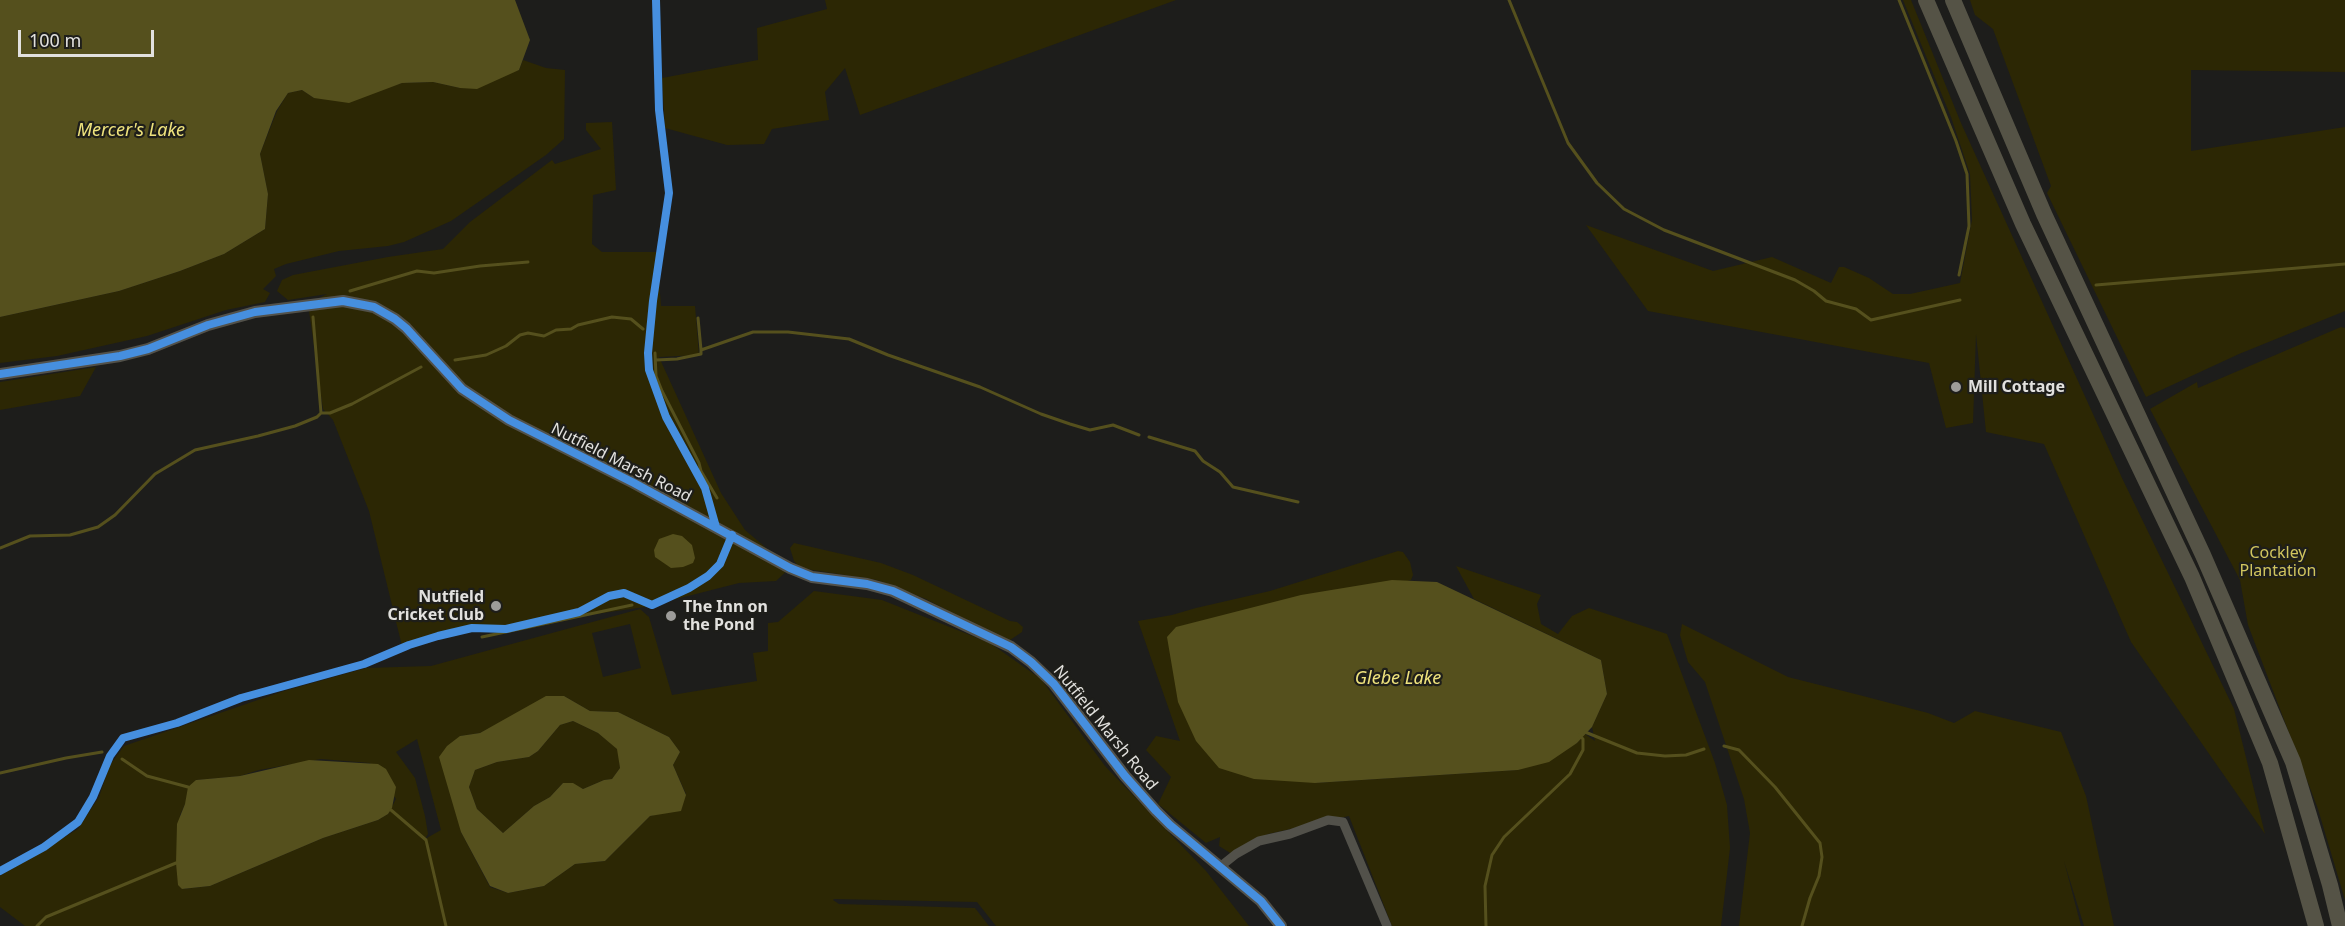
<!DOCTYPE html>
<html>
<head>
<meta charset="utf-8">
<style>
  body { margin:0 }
  #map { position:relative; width:2345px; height:926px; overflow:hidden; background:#1d1d1b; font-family:"Noto Sans",sans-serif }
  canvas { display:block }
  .scale { position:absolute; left:18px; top:30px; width:136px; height:27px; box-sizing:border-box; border:3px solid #e2e1de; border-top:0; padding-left:8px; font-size:18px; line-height:21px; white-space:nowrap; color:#e2e1de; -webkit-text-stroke:4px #1e1e1a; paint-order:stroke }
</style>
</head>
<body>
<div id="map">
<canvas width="2345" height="926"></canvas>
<div class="scale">100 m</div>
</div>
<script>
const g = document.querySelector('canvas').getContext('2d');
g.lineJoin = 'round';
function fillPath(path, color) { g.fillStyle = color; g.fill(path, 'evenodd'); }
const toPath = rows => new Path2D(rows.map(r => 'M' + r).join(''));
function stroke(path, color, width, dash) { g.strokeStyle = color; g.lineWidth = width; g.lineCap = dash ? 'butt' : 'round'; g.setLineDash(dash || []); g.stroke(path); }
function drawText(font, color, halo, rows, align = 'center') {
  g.font = font + ' "Noto Sans",sans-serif'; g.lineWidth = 4.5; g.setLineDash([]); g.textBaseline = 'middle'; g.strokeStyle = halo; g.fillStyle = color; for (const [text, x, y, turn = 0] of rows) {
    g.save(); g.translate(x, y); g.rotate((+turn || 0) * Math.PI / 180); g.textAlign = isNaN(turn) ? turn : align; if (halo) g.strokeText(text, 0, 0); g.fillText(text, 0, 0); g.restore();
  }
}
fillPath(toPath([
  [825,0,1176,0,860,115,845,68,825,92,829,120,772,129,764,144,727,145,665,128,662,78,758,60,757,28,827,9],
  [1903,0,1911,0,1961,123,2122,478,2234,709,2265,834,2131,642,2044,444,1986,432,1976,334,1973,423,1946,428,1929,363,1648,311,1586,225,1713,271,1772,257,1831,283,1839,267,1844,267,1869,278,1893,294,1910,294,1960,283,1972,220,1970,174,1951,117],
  [1970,0,2345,0,2345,72,2191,70,2191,151,2345,127,2345,311,2239,354,2146,397,2047,193,2051,186,1993,29,1975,15],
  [523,60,546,68,565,70,564,139,546,155,451,221,404,242,388,246,339,251,286,264,274,269,276,276,263,289,270,293,265,302,226,310,147,336,57,356,0,363,0,317,119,291,180,271,224,254,265,229,268,194,260,154,277,111,288,93,302,90,314,98,379,90,402,83,433,82,460,88,519,70],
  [612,122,616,190,593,195,592,244,602,252,657,252,661,306,695,306,699,355,659,357,721,493,745,530,790,568,776,581,739,583,645,607,476,631,402,646,369,511,333,420,323,409,308,304,327,294,288,300,277,291,282,280,293,275,388,257,443,249,470,222,552,160,555,164,601,149,586,130,586,123],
  [2341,327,2345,328,2345,900,2318,809,2248,625,2240,580,2150,409,2197,382,2198,388],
  [96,367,80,396,0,410,0,382],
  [794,543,881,563,913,575,1010,621,1017,622,1023,627,1022,632,1007,642,926,599,877,580,800,568,794,561,790,548],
  [1398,551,1403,552,1410,562,1413,575,1411,580,1408,581,1315,783,1518,770,1577,743,1585,734,1595,741,1592,727,1607,694,1601,660,1474,599,1456,566,1541,595,1537,604,1541,624,1558,634,1572,616,1589,608,1667,634,1715,763,1727,805,1730,848,1721,926,1392,926,1349,816,1268,834,1232,854,1219,846,1220,837,1206,843,1158,804,1171,777,1146,750,1156,736,1180,741,1138,621,1172,615,1196,608,1270,591],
  [814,591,882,600,990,643,1041,679,1105,766,1206,871,1249,926,996,926,977,902,834,899,833,900,839,904,975,908,989,926,25,926,0,907,0,876,78,829,99,797,110,765,124,746,284,691,366,668,431,666,640,609,649,617,672,695,757,681,753,653,768,651,768,623,778,622],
  [630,624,641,668,603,677,592,633],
  [564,696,590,711,618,712,669,737,680,752,673,765,686,794,662,813,650,816,605,861,575,864,544,886,508,893,490,887,461,832,460,736,480,733,540,702],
  [417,739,441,830,425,839,428,834,425,816,415,778,396,752],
  [321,759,370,763,396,799,388,814,378,820,323,838,210,886,183,889,178,884,178,875,180,815,196,780,240,776,259,770],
  [1682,624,1788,677,1863,696,1928,713,1954,723,1975,711,2061,732,2086,796,2114,926,2084,926,2064,861,2081,926,1739,926,1750,833,1744,799,1705,682,1688,662,1680,635],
  [573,721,598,733,618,749,620,768,612,779,604,780,583,789,573,784,563,783,550,797,534,806,503,833,477,809,469,787,475,770,497,762,529,757,538,751,560,725]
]), '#2c2704');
fillPath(toPath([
  [0,0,515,0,530,40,519,70,477,89,460,88,433,82,402,83,349,103,314,98,302,90,288,93,276,111,260,154,268,194,265,229,224,254,180,271,119,291,0,317],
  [673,534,682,536,692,545,695,558,693,563,683,567,671,568,655,557,654,550,659,539],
  [1392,580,1437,582,1601,660,1607,694,1592,727,1577,743,1549,762,1518,770,1315,783,1254,779,1219,768,1196,741,1178,702,1167,637,1176,627,1301,595],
  [546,696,564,696,590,711,618,712,669,737,680,752,673,765,686,795,681,811,650,816,605,861,575,864,544,886,508,893,490,886,461,832,439,757,447,746,460,736,480,733],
  [573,721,598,733,617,749,620,768,612,779,604,780,583,789,573,783,563,783,550,797,534,806,503,833,477,809,469,787,475,770,497,762,529,757,538,751,560,725],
  [309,760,378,764,386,769,396,787,392,808,388,814,378,820,323,838,210,886,182,889,178,885,176,863,177,824,185,804,188,787,196,780,240,776]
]), '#55501d');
stroke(toPath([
  [1509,0,1568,143,1597,183,1624,209,1664,230,1795,280,1814,291,1826,301,1856,309,1871,320,1960,300],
  [1899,0,1956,141,1967,174,1969,226,1959,275],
  [2096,285,2345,264],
  [350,291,417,271,434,273,480,266,528,262],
  [313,317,321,413],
  [698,318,701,350],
  [649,353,650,338],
  [655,353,656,376,662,391,699,463,701,471,717,498],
  [455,360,486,355,506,346,520,335,528,333,544,336,556,330,571,329,578,325,612,317,631,319,643,329],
  [656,360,677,359,701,354,701,350,753,332,788,332,849,339,888,355,980,387,1041,414,1070,424,1090,430,1113,425,1139,435],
  [1149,437,1195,451,1203,461,1220,472,1233,487,1298,502],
  [0,548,30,536,70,535,98,527,115,515,155,474,195,450,258,436,295,426,317,417,321,413,330,413,352,404,421,367],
  [482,637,632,605],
  [1585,732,1637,753,1665,756,1686,755,1704,749],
  [1724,746,1739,750,1775,787,1820,843,1822,857,1819,876,1810,898,1802,926],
  [122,759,147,776,188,787],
  [0,773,66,758,102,752],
  [391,810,426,840,446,926],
  [37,926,46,917,176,863],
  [1486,926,1485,886,1492,855,1504,837,1570,774,1583,750,1583,739,1579,735]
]), '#55501d', 3);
stroke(toPath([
  [1221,866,1236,854,1259,841,1290,834,1328,820,1343,822,1387,926]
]), '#52514a', 9);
stroke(toPath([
  [0,374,120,356,148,349,208,325,255,312,343,301,374,307,395,319,406,328,462,389,509,420,634,483,790,568,812,577,867,584,893,591,1011,647,1031,662,1054,684,1125,776,1156,811,1170,825,1261,901,1281,926]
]), '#52514a', 12);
stroke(toPath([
  [1926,0,2023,224,2192,577,2270,763,2316,926],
  [1953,0,2044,214,2203,555,2293,762,2330,885,2340,926]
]), '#555346', 16);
stroke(toPath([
  [656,0,659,110,669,193,653,301,648,353,649,370,666,417,705,488,716,527],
  [0,374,120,356,148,349,208,325,255,312,343,301,374,307,395,319,406,328,462,389,509,420,634,483,790,568,812,577,867,584,893,591,1011,647,1031,662,1054,684,1125,776,1156,811,1170,825,1261,901,1281,926],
  [0,871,44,847,78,822,93,797,110,756,123,738,177,723,241,698,364,664,409,645,438,636,472,628,506,629,579,612,609,596,624,593,652,605,689,588,708,576,720,564,732,535]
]), '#468fdf', 8);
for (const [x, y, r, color] of [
  [1956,387,6,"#9d9c9a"],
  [496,606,6,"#9d9c9a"],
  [671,616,6,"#9d9c9a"]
]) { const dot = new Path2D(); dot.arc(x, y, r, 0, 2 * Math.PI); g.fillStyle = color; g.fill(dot); stroke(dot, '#1e1e1a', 2); }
drawText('bold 16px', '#e2e1de', '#1e1e1a', [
  ["Mill Cottage",1968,387],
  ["Nutfield",484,597,"right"],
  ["Cricket Club",484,615,"right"],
  ["The Inn on",683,607],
  ["the Pond",683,625]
], 'left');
drawText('16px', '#e2e1de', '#1e1e1a', [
  ["Nutfield Marsh Road",621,463,27],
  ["Nutfield Marsh Road",1105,728,51]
]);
drawText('16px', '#d1c55e', '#1e1e1a', [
  ["Cockley",2278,553],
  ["Plantation",2278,571]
]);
drawText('italic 18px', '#efe37d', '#1e1e1a', [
  ["Mercer's Lake",131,131],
  ["Glebe Lake",1398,679]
]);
</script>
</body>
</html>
